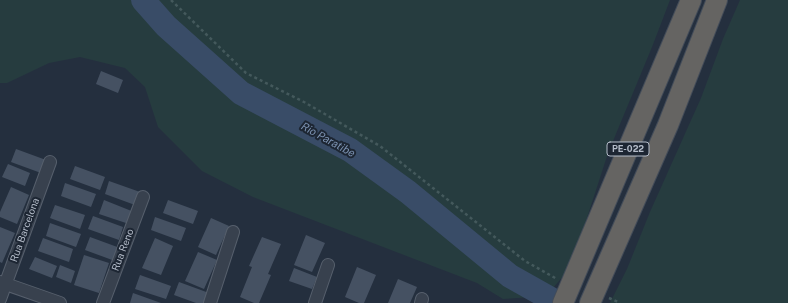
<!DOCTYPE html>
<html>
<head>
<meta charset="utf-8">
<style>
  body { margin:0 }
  canvas { display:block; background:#242f3e }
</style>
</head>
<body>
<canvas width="788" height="303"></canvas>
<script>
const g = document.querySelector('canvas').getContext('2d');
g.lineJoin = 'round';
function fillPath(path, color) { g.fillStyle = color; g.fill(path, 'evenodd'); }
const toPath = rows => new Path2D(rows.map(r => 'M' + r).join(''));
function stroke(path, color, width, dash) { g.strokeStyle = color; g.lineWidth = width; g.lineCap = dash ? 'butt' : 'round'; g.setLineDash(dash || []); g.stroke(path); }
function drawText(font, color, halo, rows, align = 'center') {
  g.font = font + ' "Public Sans",sans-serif'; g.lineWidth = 4; g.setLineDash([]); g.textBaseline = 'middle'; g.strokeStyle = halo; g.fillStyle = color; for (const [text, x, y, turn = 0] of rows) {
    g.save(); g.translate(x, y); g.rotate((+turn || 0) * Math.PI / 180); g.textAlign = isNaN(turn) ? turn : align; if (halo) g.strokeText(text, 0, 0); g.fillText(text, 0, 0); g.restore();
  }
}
fillPath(toPath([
  [0,0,670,0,652,47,608,153,571,267,546,296,503,299,477,283,253,197,202,171,158,127,145,87,125,68,80,57,49,63,7,83,0,83],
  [740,0,788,0,788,303,610,303,627,269,650,212,701,98,723,39]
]), '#263c3f');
stroke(toPath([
  [143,0,166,26,241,93,350,150,408,192,510,276,558,303]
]), '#394c67', 24);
fillPath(toPath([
  [101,71,123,80,118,93,96,84],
  [16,149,46,160,41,173,11,162],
  [8,164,30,173,25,186,2,177],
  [75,166,105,177,100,190,70,179],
  [109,181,140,192,135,205,105,194],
  [65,183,96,194,91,207,61,196],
  [11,187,29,195,17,224,0,217,0,212],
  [104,200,134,212,129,224,99,214],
  [168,200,198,211,193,224,163,213],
  [55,205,85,215,80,229,50,218],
  [93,216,123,227,119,240,88,229],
  [155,217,186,228,181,241,151,230],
  [211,218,229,226,216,255,198,247],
  [50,223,81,234,76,247,46,236],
  [0,227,15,233,2,263,0,262],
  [306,235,325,243,312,272,294,265],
  [90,237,120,248,115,261,85,250],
  [262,237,281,244,268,274,271,275,259,303,254,303,240,297,252,267,249,266],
  [43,238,73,249,69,262,38,251],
  [155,238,173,246,161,275,142,268],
  [198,252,217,260,204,289,185,281],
  [84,255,109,263,99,293,74,285],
  [35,257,57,266,52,278,29,269],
  [60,265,75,271,71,283,56,277],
  [357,267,376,275,364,303,359,303,345,297],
  [294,268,317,277,312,289,289,281],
  [140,275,171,286,166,299,135,289],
  [398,279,417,287,410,303,388,303],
  [179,282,209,293,205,303,196,303,174,295],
  [133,293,161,303,130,303]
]), '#455162');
const minor = toPath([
  [0,282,60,303],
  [0,299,50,162],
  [103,303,143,197],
  [210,303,233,232],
  [315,303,328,265],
  [421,303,422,299]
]);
const trunk = toPath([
  [563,303,691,0],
  [590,303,668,125,717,0]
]);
stroke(minor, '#565f6c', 14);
stroke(trunk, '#434c59', 22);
stroke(toPath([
  [171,0,246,73,304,102,380,146,525,261,557,279],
  [609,298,620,303]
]), '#44595c', 2.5, [3, 3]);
stroke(minor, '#38414e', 12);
stroke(trunk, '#656462', 20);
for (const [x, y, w] of [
  [628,149,42]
]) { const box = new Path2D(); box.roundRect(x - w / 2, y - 7, w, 14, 3); g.fillStyle = '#1d2633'; g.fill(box); stroke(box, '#b4bcc9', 1); }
drawText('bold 9px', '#b4bcc9', null, [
  ["PE-022",628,149]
]);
drawText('10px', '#b4bcc9', '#1d2633', [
  ["Rua Barcelona",25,230,-70],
  ["Rua Reno",123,250,-69]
]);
drawText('italic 11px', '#7c92b1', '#1d2633', [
  ["Rio Paratibe",328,140,29]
]);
</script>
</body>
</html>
